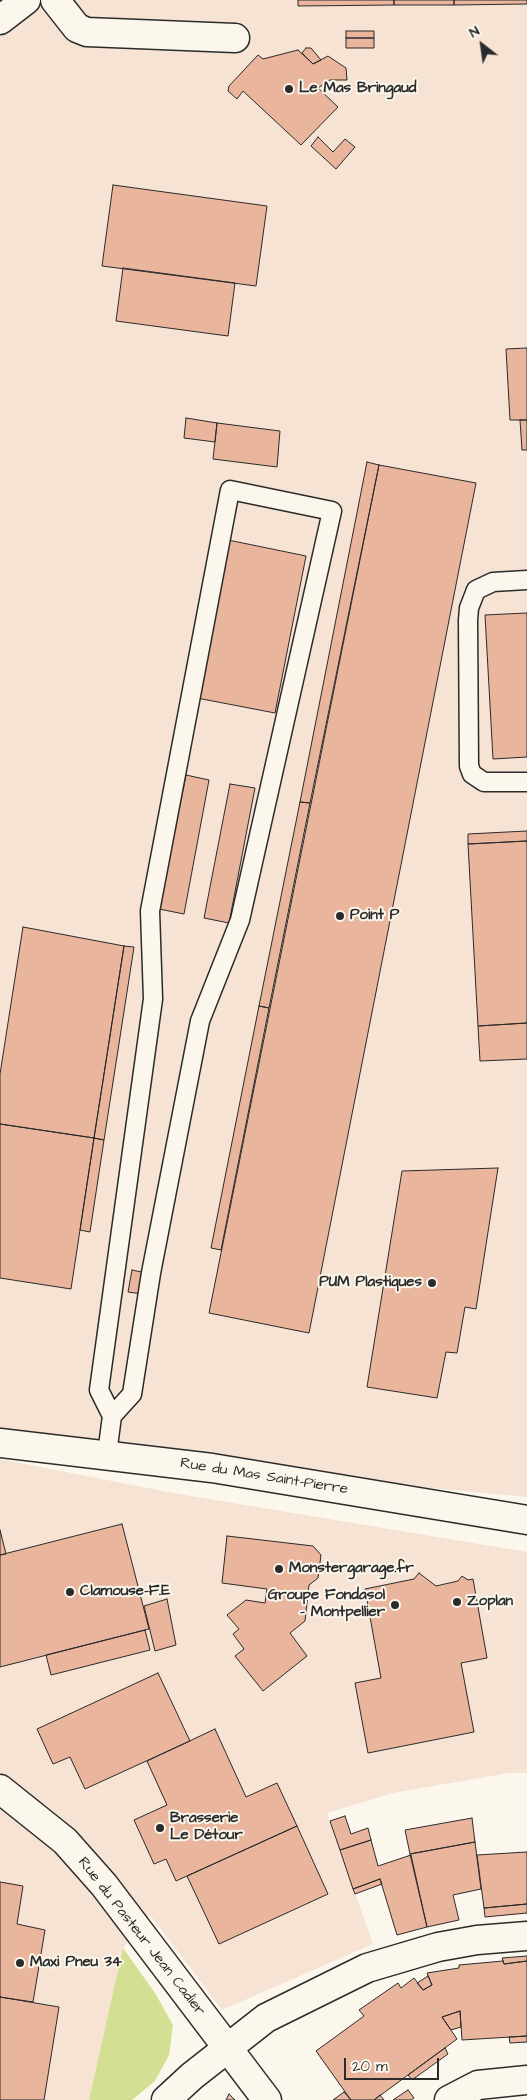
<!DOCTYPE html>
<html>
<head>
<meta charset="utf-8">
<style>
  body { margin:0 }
  #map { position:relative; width:527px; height:2100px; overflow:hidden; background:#fbf7ec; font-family:"Architects Daughter",sans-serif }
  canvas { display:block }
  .north { position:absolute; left:457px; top:20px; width:50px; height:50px; -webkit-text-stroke:4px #fbf7ec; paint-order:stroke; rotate:330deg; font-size:14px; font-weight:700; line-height:20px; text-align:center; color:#2b2b2b }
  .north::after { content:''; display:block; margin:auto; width:18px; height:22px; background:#2b2b2b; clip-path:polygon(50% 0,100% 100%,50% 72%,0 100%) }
  .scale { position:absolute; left:344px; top:2058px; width:95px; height:22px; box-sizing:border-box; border:2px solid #2b2b2b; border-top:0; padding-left:6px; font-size:15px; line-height:18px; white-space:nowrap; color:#2b2b2b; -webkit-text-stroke:4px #fbf7ec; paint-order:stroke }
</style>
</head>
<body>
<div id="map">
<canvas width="527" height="2100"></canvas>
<div class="north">N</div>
<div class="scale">20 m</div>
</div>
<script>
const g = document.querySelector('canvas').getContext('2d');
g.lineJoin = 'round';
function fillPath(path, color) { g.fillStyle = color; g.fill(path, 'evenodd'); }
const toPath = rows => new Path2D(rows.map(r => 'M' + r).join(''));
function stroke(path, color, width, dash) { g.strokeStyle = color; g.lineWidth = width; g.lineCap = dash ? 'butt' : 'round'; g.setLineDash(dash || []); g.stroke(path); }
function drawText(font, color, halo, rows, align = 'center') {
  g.font = font + ' "Architects Daughter",sans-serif'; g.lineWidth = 4; g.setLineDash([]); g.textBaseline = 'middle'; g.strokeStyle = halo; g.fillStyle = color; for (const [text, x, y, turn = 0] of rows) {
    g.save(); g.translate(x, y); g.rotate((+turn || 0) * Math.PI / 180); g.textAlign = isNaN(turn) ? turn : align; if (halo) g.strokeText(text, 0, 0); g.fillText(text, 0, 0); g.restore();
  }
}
fillPath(toPath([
  [0,0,527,0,527,1497,0,1448],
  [0,1459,173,1493,527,1552,527,1773,509,1773,393,1793,327,1813,373,1944,222,2010,150,1915,123,1948,89,2100,0,2100]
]), '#f6e3d4');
fillPath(toPath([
  [123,1948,155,1993,173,2025,169,2055,155,2081,132,2100,89,2100]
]), '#d3e093');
const building = toPath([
  [298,0,394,0,394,5,298,6,298,0],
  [394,0,454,0,454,5,394,5,394,0],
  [454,0,527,0,527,4,454,5,454,0],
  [346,31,374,31,374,38,346,38,346,31],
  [346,38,374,38,374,48,346,48,346,38],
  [306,48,311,48,321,60,313,64,302,53,306,48],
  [298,50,313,64,328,56,346,68,347,80,330,80,318,88,338,107,301,145,243,91,237,99,228,91,229,86,258,55,263,59,298,50],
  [318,137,333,152,345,139,355,147,336,169,311,146,318,137],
  [113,185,267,206,256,286,102,266,113,185],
  [123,268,235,283,228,336,116,321,123,268],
  [527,348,527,420,510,420,506,349,527,348],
  [186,418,217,423,215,442,184,438,186,418],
  [520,420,527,420,527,450,522,450,520,420],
  [217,423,280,431,277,467,213,459,217,423],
  [367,462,379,465,310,803,300,802,367,462],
  [379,465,476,483,309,1333,209,1313,379,465],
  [228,540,306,556,275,713,197,698,228,540],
  [527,613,527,757,493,759,485,615,527,613],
  [186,775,209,780,184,914,159,909,186,775],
  [230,784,255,788,229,923,204,918,230,784],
  [300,802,310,803,269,1008,259,1006,300,802],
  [527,831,527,841,468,844,468,834,527,831],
  [527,841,527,1023,478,1026,468,844,527,841],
  [23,927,124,946,94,1138,0,1124,0,1074,23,927],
  [124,946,134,947,104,1140,94,1138,124,946],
  [259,1006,269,1008,221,1250,211,1248,259,1006],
  [527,1023,527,1059,480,1061,478,1026,527,1023],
  [0,1124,94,1138,71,1289,0,1278,0,1124],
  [94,1138,104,1140,90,1232,80,1230,94,1138],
  [498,1168,476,1309,465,1307,457,1353,446,1352,437,1398,367,1387,402,1171,498,1168],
  [132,1270,146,1273,142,1294,128,1292,132,1270],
  [122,1524,149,1629,0,1667,0,1555,122,1524],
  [0,1530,6,1554,0,1555,0,1530],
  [227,1536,313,1546,321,1555,318,1578,309,1585,305,1621,290,1633,307,1656,263,1691,235,1656,244,1649,233,1634,239,1629,227,1615,246,1600,265,1603,267,1589,222,1583,227,1536],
  [419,1573,436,1586,458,1581,462,1576,468,1580,473,1579,487,1658,461,1663,474,1732,368,1753,355,1683,381,1678,365,1589,414,1579,419,1573],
  [167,1599,176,1645,155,1651,144,1606,167,1599],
  [145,1630,150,1650,51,1675,46,1655,145,1630],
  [158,1673,190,1741,85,1789,70,1757,53,1764,37,1729,158,1673],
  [215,1729,246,1797,277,1783,297,1826,176,1881,166,1859,154,1864,134,1820,167,1805,147,1761,215,1729],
  [345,1816,351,1834,368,1828,371,1840,340,1850,330,1821,345,1816],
  [472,1818,475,1842,410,1854,405,1830,472,1818],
  [297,1826,328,1894,219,1944,187,1876,297,1826],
  [371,1840,378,1866,411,1855,427,1927,397,1935,380,1879,353,1889,340,1850,371,1840],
  [475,1842,481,1889,453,1895,459,1920,427,1927,410,1854,475,1842],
  [527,1852,527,1904,484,1908,477,1855,527,1852],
  [380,1879,382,1884,355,1894,353,1889,380,1879],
  [0,1882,23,1886,17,1924,45,1930,33,2002,0,1997,0,1882],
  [527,1904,527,1913,485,1917,484,1908,527,1904],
  [527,1956,527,1961,504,1964,502,1958,527,1956],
  [503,1961,504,1964,527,1961,527,2036,462,2040,460,2011,442,2017,457,2039,374,2100,351,2100,316,2051,364,2016,359,2010,398,1983,401,1988,414,1978,423,1990,432,1985,427,1973,459,1968,459,1965,503,1961],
  [428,1976,432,1985,423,1990,417,1983,428,1976],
  [0,1997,59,2007,44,2100,0,2100,0,1997],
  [460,2011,461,2027,451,2030,442,2017,460,2011],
  [527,2036,527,2042,510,2043,509,2037,527,2036],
  [445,2048,448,2054,412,2080,408,2075,445,2048],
  [408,2090,414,2098,411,2100,393,2100,408,2090],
  [344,2092,351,2100,333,2100,344,2092],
  [229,2094,235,2100,226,2100,229,2094],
  [380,2095,384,2100,374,2100,380,2095]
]);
fillPath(building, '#eab59d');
stroke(building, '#2b2b2b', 1);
const service = toPath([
  [527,580,493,582,476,590,469,608,468,620,469,766,472,774,484,782,527,782],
  [107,1454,112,1416,132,1394,151,1273,200,1021,240,920,332,511,230,490,150,911,153,999,99,1390,112,1416]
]);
const minor = toPath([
  [55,0,77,28,87,32,235,38],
  [0,1443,212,1468,527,1520],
  [0,1789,65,1841,104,1885,267,2100],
  [166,2100,192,2076,266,2018,367,1968,438,1947,477,1940,527,1936],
  [449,2100,478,2085,527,2080]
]);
const tertiary = toPath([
  [0,20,26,0]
]);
stroke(service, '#2b2b2b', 21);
stroke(minor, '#2b2b2b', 31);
stroke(tertiary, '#2b2b2b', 31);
stroke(service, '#fbf7ec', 18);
stroke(minor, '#fbf7ec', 28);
stroke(tertiary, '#fbf7ec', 28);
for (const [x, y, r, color] of [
  [289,89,5,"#2b2b2b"],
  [340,916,5,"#2b2b2b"],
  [432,1283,5,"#2b2b2b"],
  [279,1569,5,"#2b2b2b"],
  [70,1592,5,"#2b2b2b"],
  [457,1602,5,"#2b2b2b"],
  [395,1605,5,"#2b2b2b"],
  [160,1828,5,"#2b2b2b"],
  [20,1963,5,"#2b2b2b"]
]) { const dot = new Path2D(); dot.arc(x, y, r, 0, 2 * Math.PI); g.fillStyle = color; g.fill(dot); stroke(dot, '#fbf7ec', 2); }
drawText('bold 15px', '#2b2b2b', '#fbf7ec', [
  ["Le Mas Bringaud",299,89],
  ["Point P",350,916],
  ["PUM Plastiques",422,1283,"right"],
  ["Monstergarage.fr",289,1569],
  ["Clamouse-F.E",80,1592],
  ["Groupe Fondasol",385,1596,"right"],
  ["- Montpellier",385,1613,"right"],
  ["Zoplan",467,1602],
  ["Brasserie",170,1819],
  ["Le Détour",170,1836],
  ["Maxi Pneu 34",30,1963]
], 'left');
drawText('15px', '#2b2b2b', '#fbf7ec', [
  ["Rue du Mas Saint-Pierre",264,1477,9],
  ["Rue du Pasteur Jean Cadier",141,1937,52]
]);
</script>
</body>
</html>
